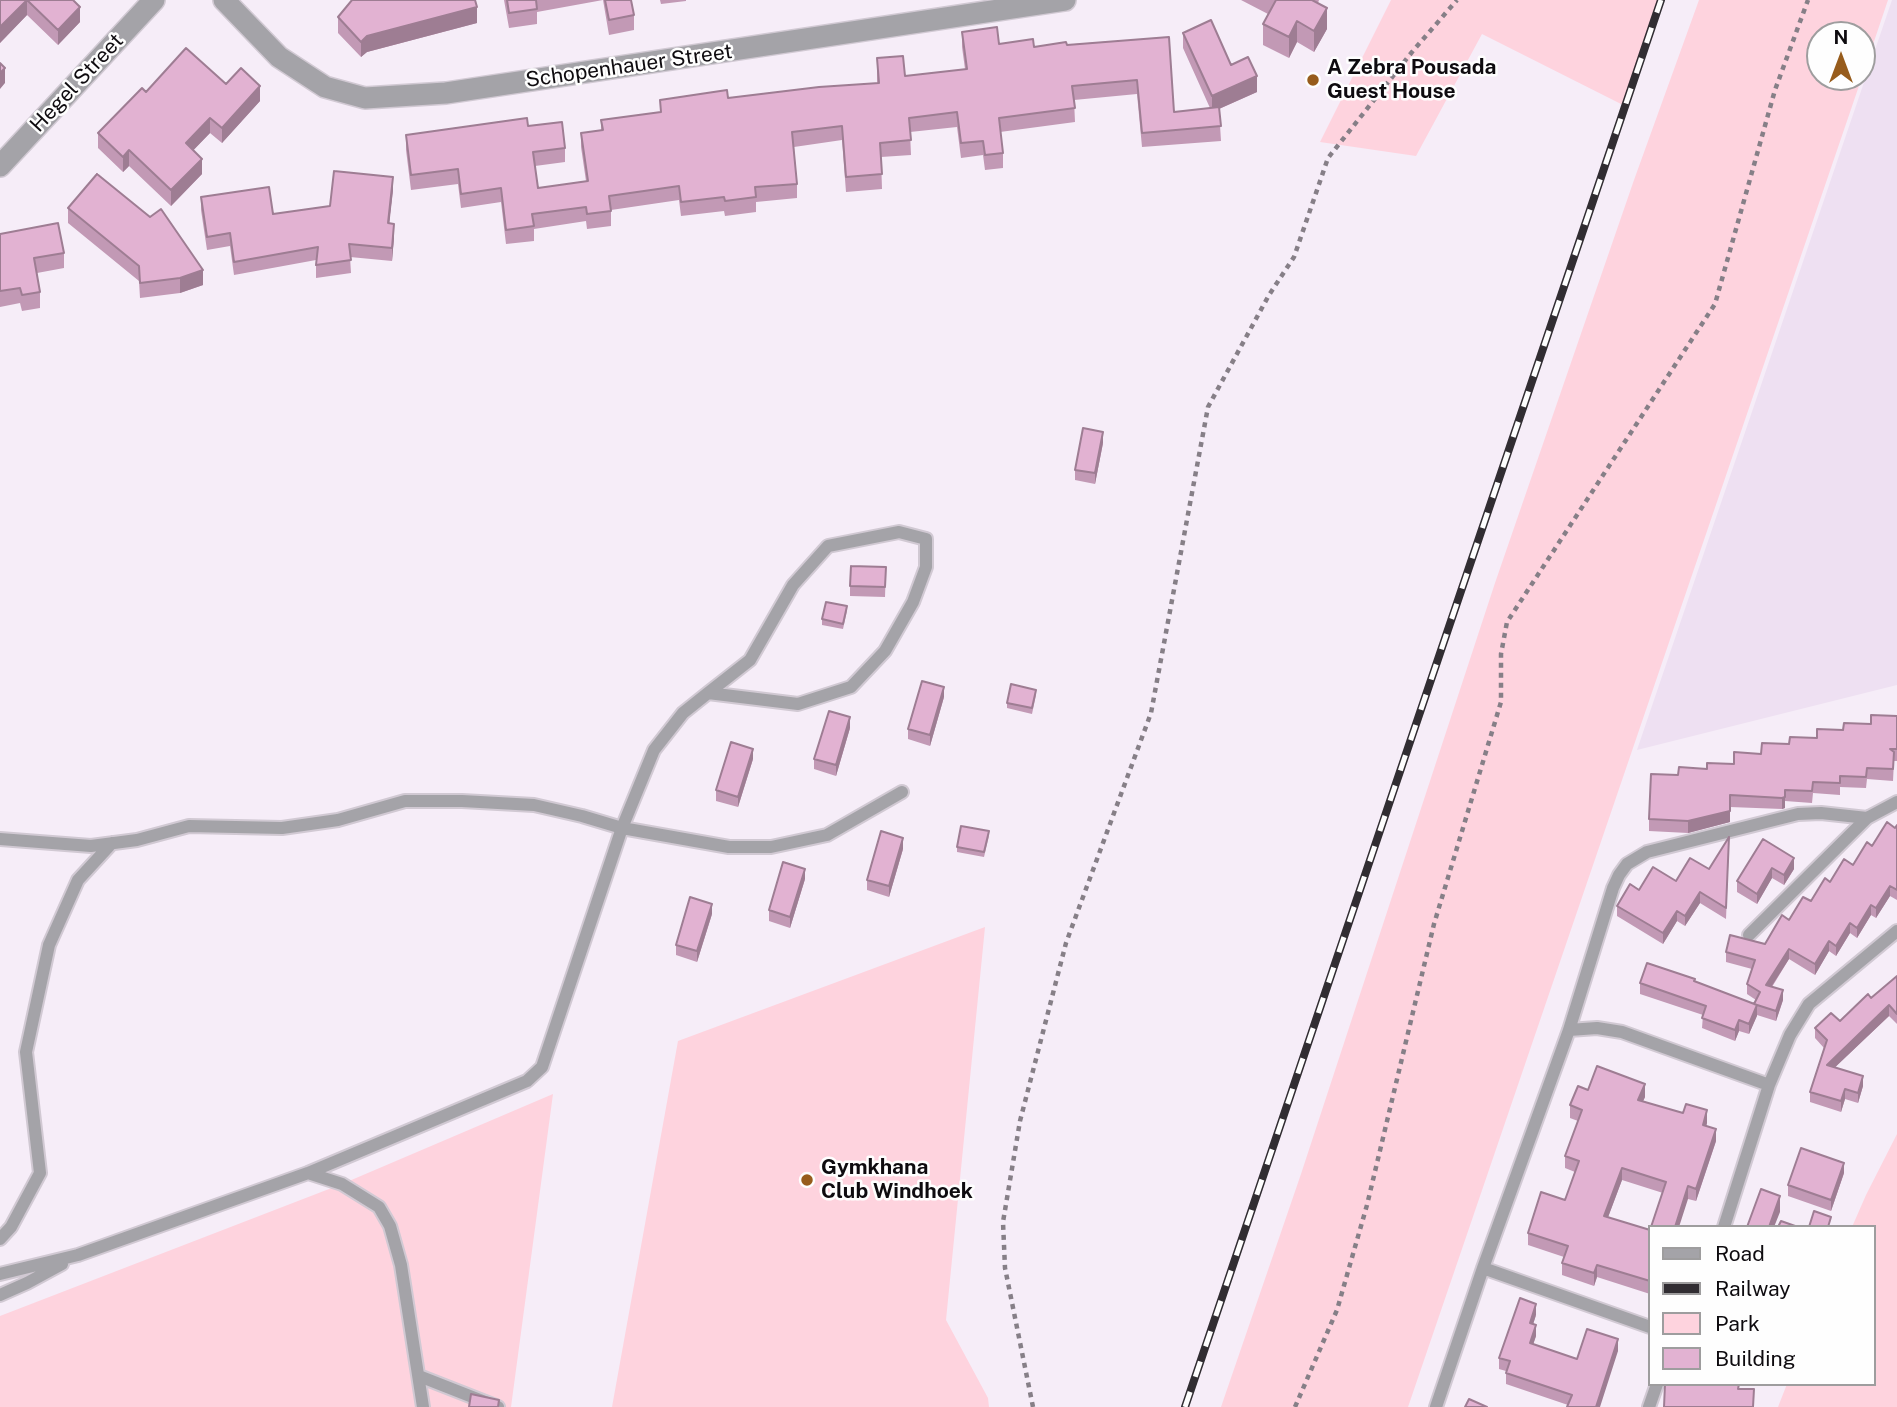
<!DOCTYPE html>
<html>
<head>
<meta charset="utf-8">
<style>
  body { margin:0 }
  #map { position:relative; width:1897px; height:1407px; overflow:hidden; background:#f6edf8; font-family:"Public Sans",sans-serif }
  canvas { display:block }
  .legend { position:absolute; left:1648px; top:1225px; width:228px; height:161px; box-sizing:border-box; background:#fefefe; border:2px solid #9e9d9e; margin:0; padding:9px 12px; list-style:none; font-size:21px; color:#0e0b0f }
  .legend li { display:flex; align-items:center; gap:14px; height:35px }
  .legend b { width:35px; border:2px solid #9e9d9e }
  .north { position:absolute; left:1806px; top:21px; width:70px; height:70px; box-sizing:border-box; background:#fefefe; border:2px solid #9e9d9e; border-radius:50%; rotate:0deg; font-size:19px; font-weight:700; line-height:28px; text-align:center; color:#0e0b0f }
  .north::after { content:''; display:block; margin:auto; width:24px; height:32px; background:#975c1c; clip-path:polygon(50% 0,100% 100%,50% 72%,0 100%) }
</style>
</head>
<body>
<div id="map">
<canvas width="1897" height="1407"></canvas>
<ul class="legend">
<li><b style="height:9px;background:#a4a3a8"></b>Road</li>
<li><b style="height:9px;background:#312d32"></b>Railway</li>
<li><b style="height:19px;background:#fed3de"></b>Park</li>
<li><b style="height:19px;background:#e2b2d2"></b>Building</li>
</ul>
<div class="north">N</div>
</div>
<script>
const g = document.querySelector('canvas').getContext('2d');
g.lineJoin = 'round';
function fillPath(path, color) { g.fillStyle = color; g.fill(path, 'evenodd'); }
const toPath = rows => new Path2D(rows.map(r => 'M' + r).join(''));
function stroke(path, color, width, dash) { g.strokeStyle = color; g.lineWidth = width; g.lineCap = dash ? 'butt' : 'round'; g.setLineDash(dash || []); g.stroke(path); }
function drawText(font, color, halo, rows, align = 'center') {
  g.font = font + ' "Public Sans",sans-serif'; g.lineWidth = 5; g.setLineDash([]); g.textBaseline = 'middle'; g.strokeStyle = halo; g.fillStyle = color; for (const [text, x, y, turn = 0] of rows) {
    g.save(); g.translate(x, y); g.rotate((+turn || 0) * Math.PI / 180); g.textAlign = isNaN(turn) ? turn : align; if (halo) g.strokeText(text, 0, 0); g.fillText(text, 0, 0); g.restore();
  }
}
fillPath(toPath([
  [1892,0,1897,0,1897,685,1637,750]
]), '#eee0f2');
fillPath(toPath([
  [1391,0,1662,0,1625,106,1482,34,1416,156,1320,142],
  [1699,0,1888,0,1862,77,1862,35,1820,35,1820,77,1862,77,1408,1407,1221,1407,1301,1174,1495,583,1634,180],
  [985,927,946,1320,988,1398,989,1407,612,1407,678,1041],
  [553,1094,511,1407,0,1407,0,1316,342,1184],
  [1897,1134,1897,1407,1778,1407,1787,1384,1874,1384,1874,1227,1852,1227,1866,1195]
]), '#fed3de');
const service = toPath([
  [0,839,91,846,137,840,189,826,282,828,338,820,405,801,462,801,534,805,582,816,622,828,729,847,771,847,827,835,902,792],
  [1749,935,1867,818],
  [1569,1030,1597,1028,1622,1032,1769,1085],
  [308,1173,342,1184,379,1207,390,1226,401,1265,423,1407],
  [1724,1227,1769,1085,1790,1035,1809,1004,1897,931],
  [0,1239,11,1227,40,1173,26,1052,49,945,78,880,112,843],
  [1483,1268,1650,1327],
  [0,1274,78,1255,308,1173,527,1081,542,1067,622,828,654,750,683,713,708,693,750,660,793,585,828,546,899,532,926,539,926,567,913,602,885,651,851,687,798,704,708,693],
  [0,1295,27,1283,62,1264],
  [419,1376,498,1407],
  [1436,1407,1483,1268,1569,1030,1613,888,1619,875,1627,864,1647,852,1798,814,1821,813,1867,818,1897,802],
  [1649,1407,1657,1384]
]);
const minor = toPath([
  [224,0,279,57,325,87,365,98,446,93,1065,0],
  [0,166,154,0]
]);
stroke(service, '#d1c9d3', 16);
stroke(minor, '#d1c9d3', 24);
stroke(toPath([
  [1033,1407,1005,1268,1003,1222,1020,1121,1066,943,1151,713,1208,407,1269,295,1294,257,1328,158,1412,52,1457,0],
  [1295,1407,1337,1310,1367,1205,1434,924,1501,702,1501,654,1507,622,1715,304,1775,90,1808,0]
]), '#867f87', 4.5, [5, 5]);
stroke(service, '#a4a3a8', 12);
stroke(minor, '#a4a3a8', 21);
const rail = toPath([
  [1185,1407,1661,0]
]);
stroke(rail, '#312d32', 8);
stroke(rail, '#fefefe', 5, [16]);
fillPath(toPath([
  [0,0,73,0,80,22,58,45,27,15,0,43],
  [504,0,631,0,634,15,634,30,609,35,603,0,537,12,537,24,509,28],
  [660,0,686,0,686,1,661,4],
  [1241,0,1319,0,1318,3,1327,29,1314,52,1297,42,1289,58,1263,45,1263,24,1268,14],
  [338,17,477,23,367,52,361,57,338,33],
  [962,32,999,44,1034,47,1169,37,1174,112,1210,108,1183,48,1183,33,1231,65,1257,92,1219,109,1221,141,1142,147,1137,94,1074,100,1075,122,1000,132,1003,153,1003,168,985,170,983,155,961,158,957,127,910,132,911,155,881,157,882,189,846,192,842,140,794,147,797,184,797,198,756,202,756,212,725,216,724,211,681,216,679,200,611,210,611,226,587,229,586,221,534,229,534,241,506,244,501,202,461,208,458,184,411,190,406,150,406,135,528,126,565,148,565,162,535,166,538,188,586,181,581,147,581,133,601,130,601,120,660,112,660,100,728,98,877,83,877,58,905,76,965,69,962,47],
  [226,84,260,101,222,143,210,133,193,150,202,174,171,206,129,166,123,172,98,148,98,133,146,92],
  [393,190,389,223,394,237,392,261,350,257,351,273,316,278,316,260,234,275,230,246,207,250,201,210,201,197,273,214,330,206],
  [68,208,203,285,180,293,140,298,139,281,68,223],
  [0,234,64,253,64,268,37,273,40,292,40,308,22,311,20,303,0,307],
  [1103,443,1095,484,1075,480,1075,470],
  [886,567,885,597,850,596,850,586],
  [847,611,843,629,822,625,822,619],
  [1036,695,1032,714,1007,708,1007,703],
  [944,697,930,746,908,739,908,729],
  [1897,716,1897,761,1894,761,1893,781,1867,779,1866,788,1840,787,1840,795,1813,793,1812,803,1785,801,1785,808,1782,809,1730,807,1730,822,1688,833,1649,831,1649,819,1678,775,1734,764,1789,744],
  [850,728,836,776,814,769,814,759],
  [753,759,738,807,716,801,716,790],
  [1897,825,1897,900,1890,896,1876,918,1871,915,1857,938,1850,933,1836,956,1829,951,1815,975,1789,959,1772,987,1783,1000,1776,1021,1757,1015,1749,1034,1739,1031,1735,1041,1702,1028,1703,1015,1640,994,1640,983,1695,981,1754,1004,1756,1000,1747,994,1747,984,1752,969,1726,962,1726,952,1765,944,1830,882,1853,865,1872,846,1895,828],
  [989,836,984,857,957,852,957,847],
  [1729,847,1726,919,1700,903,1685,926,1677,921,1663,944,1617,916,1617,906,1639,890,1676,881,1709,869],
  [903,849,889,897,867,890,867,880],
  [1794,858,1794,869,1784,885,1772,878,1757,904,1737,892,1737,881],
  [805,879,790,928,769,921,769,910],
  [712,914,697,962,676,955,676,945],
  [1897,976,1897,1024,1889,1016,1835,1067,1863,1086,1858,1103,1845,1099,1841,1112,1810,1102,1810,1092,1824,1048,1815,1038,1815,1028,1840,1021,1871,998],
  [1588,1090,1645,1097,1643,1101,1707,1123,1706,1126,1716,1141,1696,1201,1688,1199,1663,1193,1622,1180,1608,1217,1650,1230,1650,1229,1650,1294,1597,1277,1594,1286,1562,1275,1562,1263,1564,1257,1528,1245,1528,1233,1565,1200,1575,1172,1565,1168,1565,1156,1578,1121,1570,1118,1570,1105],
  [1844,1173,1831,1211,1788,1196,1788,1185],
  [1536,1315,1533,1324,1536,1336,1533,1344,1577,1359,1618,1351,1568,1405,1506,1384,1506,1371,1499,1369,1499,1358]
]), '#c299b5');
fillPath(toPath([
  [27,0,27,15,0,43,0,27],
  [80,7,80,22,58,45,58,30],
  [477,7,477,23,367,52,361,57,361,42,367,36],
  [1327,8,1327,29,1314,52,1314,31],
  [1297,21,1297,42,1289,58,1289,37],
  [5,68,5,83,0,89,0,73],
  [1257,76,1257,92,1212,112,1212,96],
  [260,86,260,101,222,143,222,128],
  [210,118,210,133,186,158,186,143],
  [129,150,129,166,123,172,123,157],
  [202,159,202,174,171,206,171,190],
  [393,177,393,190,388,236,388,223],
  [394,224,394,237,392,261,392,248],
  [203,270,203,285,180,293,180,278],
  [1103,432,1103,443,1095,484,1095,473],
  [944,687,944,697,930,746,930,735],
  [850,717,850,728,836,776,836,765],
  [753,749,753,759,738,807,738,797],
  [1785,790,1785,808,1782,809,1782,798],
  [1730,811,1730,822,1688,833,1688,821],
  [903,838,903,849,889,897,889,886],
  [1794,858,1794,869,1784,885,1784,875],
  [1772,868,1772,878,1757,904,1757,894],
  [805,869,805,879,790,928,790,917],
  [1890,886,1890,896,1876,918,1876,908],
  [1700,892,1700,903,1685,926,1685,916],
  [712,904,712,914,697,962,697,951],
  [1871,905,1871,915,1857,938,1857,928],
  [1677,911,1677,921,1663,944,1663,933],
  [1850,923,1850,933,1836,956,1836,946],
  [1829,941,1829,951,1815,975,1815,964],
  [1789,949,1789,959,1766,995,1766,985],
  [1783,990,1783,1000,1776,1021,1776,1011],
  [1757,1005,1757,1016,1749,1034,1749,1024],
  [1889,1005,1889,1016,1827,1075,1827,1065],
  [1739,1020,1739,1031,1735,1041,1735,1030],
  [1863,1076,1863,1086,1858,1103,1858,1093],
  [1645,1084,1645,1097,1638,1112,1638,1100],
  [1845,1089,1845,1099,1841,1112,1841,1101],
  [1707,1110,1707,1123,1703,1137,1703,1125],
  [1716,1129,1716,1141,1696,1201,1696,1189],
  [1844,1163,1844,1173,1831,1211,1831,1200],
  [1622,1168,1622,1180,1604,1228,1604,1216],
  [1688,1186,1688,1199,1679,1227,1675,1227],
  [1780,1196,1780,1212,1774,1227,1769,1227],
  [1597,1265,1597,1277,1594,1286,1594,1273],
  [1536,1304,1536,1315,1530,1334,1530,1323],
  [1536,1325,1536,1336,1530,1354,1530,1343],
  [1618,1339,1618,1351,1600,1407,1596,1407]
]), '#9e7d93');
const building = toPath([
  [0,0,27,0,0,27,0,0],
  [27,0,73,0,80,7,58,30,27,0],
  [352,0,475,0,477,7,367,36,361,42,338,17,352,0],
  [507,0,536,0,537,9,509,13,507,0],
  [605,0,631,0,634,15,609,20,605,0],
  [1276,0,1312,0,1327,8,1314,31,1297,21,1289,37,1263,24,1276,0],
  [1211,20,1231,65,1248,57,1257,76,1212,96,1183,33,1211,20],
  [997,27,999,44,1033,39,1034,47,1066,42,1067,45,1169,37,1174,112,1219,107,1221,126,1142,133,1137,80,1072,86,1075,108,999,118,1003,153,985,155,983,141,961,143,957,112,909,118,911,140,880,143,882,174,846,177,842,126,792,132,797,184,755,187,756,197,725,201,724,197,681,202,679,186,609,196,611,211,587,214,586,207,532,214,534,226,506,230,501,188,461,194,458,169,411,175,406,135,527,118,528,126,562,122,565,148,533,152,538,188,588,181,581,133,603,130,601,120,661,112,660,100,727,90,728,98,819,87,879,83,877,58,903,56,905,76,967,69,962,32,997,27],
  [186,48,226,84,241,68,260,86,222,128,210,118,186,143,202,159,171,190,129,150,123,157,98,133,142,88,146,92,186,48],
  [0,63,5,68,0,73,0,63],
  [334,171,393,177,388,223,394,224,392,248,349,244,351,260,316,265,318,247,234,262,230,233,207,237,201,197,269,187,273,214,330,206,334,171],
  [97,174,150,217,161,209,203,270,180,278,140,283,139,266,68,208,97,174],
  [58,223,64,253,34,258,40,292,22,295,20,288,0,291,0,234,58,223],
  [1083,428,1103,432,1095,473,1075,470,1083,428],
  [851,566,886,567,885,587,850,586,851,566],
  [826,602,847,606,843,624,822,619,826,602],
  [922,681,944,687,930,735,908,729,922,681],
  [1011,684,1036,690,1032,708,1007,703,1011,684],
  [829,711,850,717,836,765,814,759,829,711],
  [1871,715,1897,716,1897,749,1890,749,1894,752,1893,769,1867,768,1866,777,1840,776,1840,783,1813,782,1812,791,1785,790,1785,797,1782,798,1730,795,1730,811,1688,821,1649,819,1651,774,1678,775,1679,767,1707,769,1707,763,1734,764,1734,752,1761,754,1762,743,1789,744,1790,737,1817,738,1817,729,1843,730,1844,723,1871,724,1871,715],
  [731,742,753,749,738,797,716,790,731,742],
  [1887,822,1895,828,1897,825,1897,890,1890,886,1876,908,1871,905,1857,928,1850,923,1836,946,1829,941,1815,964,1789,949,1766,985,1783,990,1776,1011,1754,1004,1760,992,1747,984,1755,960,1726,952,1730,935,1765,944,1782,915,1789,920,1803,897,1811,901,1825,878,1830,882,1844,859,1853,865,1867,842,1872,846,1887,822],
  [961,826,989,831,984,852,957,847,961,826],
  [881,831,903,838,889,886,867,880,881,831],
  [1729,837,1726,908,1700,892,1685,916,1677,911,1663,933,1617,906,1630,884,1639,890,1653,867,1676,881,1690,858,1709,869,1729,837],
  [1763,839,1794,858,1784,875,1772,868,1757,894,1737,881,1763,839],
  [783,862,805,869,790,917,769,910,783,862],
  [690,897,712,904,697,951,676,945,690,897],
  [1647,963,1695,979,1694,981,1757,1005,1749,1024,1739,1020,1735,1030,1702,1018,1706,1006,1640,983,1647,963],
  [1897,976,1897,1014,1889,1005,1827,1065,1863,1076,1858,1093,1845,1089,1841,1101,1810,1092,1827,1040,1815,1028,1831,1013,1840,1021,1868,994,1871,998,1897,976],
  [1597,1066,1645,1084,1638,1100,1683,1113,1686,1104,1707,1110,1703,1125,1716,1129,1696,1189,1688,1186,1675,1227,1651,1227,1666,1182,1622,1168,1604,1216,1650,1230,1650,1229,1650,1281,1597,1265,1594,1273,1562,1263,1568,1246,1528,1233,1541,1192,1565,1200,1579,1161,1565,1156,1582,1110,1570,1105,1578,1086,1588,1090,1597,1066],
  [1801,1148,1844,1163,1831,1200,1788,1185,1801,1148],
  [1761,1189,1780,1196,1769,1227,1747,1227,1761,1189],
  [1814,1211,1831,1217,1828,1227,1809,1227,1814,1211],
  [1781,1221,1798,1227,1778,1227,1781,1221],
  [1520,1298,1536,1304,1530,1323,1536,1325,1530,1343,1577,1359,1587,1329,1618,1339,1596,1407,1567,1407,1572,1395,1506,1373,1510,1361,1499,1358,1520,1298],
  [1665,1384,1739,1384,1738,1389,1754,1389,1753,1407,1664,1407,1665,1384],
  [471,1394,499,1400,498,1407,469,1407,471,1394],
  [1469,1399,1487,1407,1465,1407,1469,1399]
]);
fillPath(building, '#e2b2d2');
stroke(building, '#9e7d93', 2);
for (const [x, y, r, color] of [
  [1313,80,7,"#975c1c"],
  [807,1180,7,"#975c1c"]
]) { const dot = new Path2D(); dot.arc(x, y, r, 0, 2 * Math.PI); g.fillStyle = color; g.fill(dot); stroke(dot, '#fefefe', 2.5); }
drawText('21px', '#0e0b0f', '#fefefe', [
  ["Schopenhauer Street",629,66,-8],
  ["Hegel Street",77,83,-47]
]);
drawText('bold 21px', '#0e0b0f', '#fefefe', [
  ["A Zebra Pousada",1327,68],
  ["Guest House",1327,92],
  ["Gymkhana",821,1168],
  ["Club Windhoek",821,1192]
], 'left');
</script>
</body>
</html>
